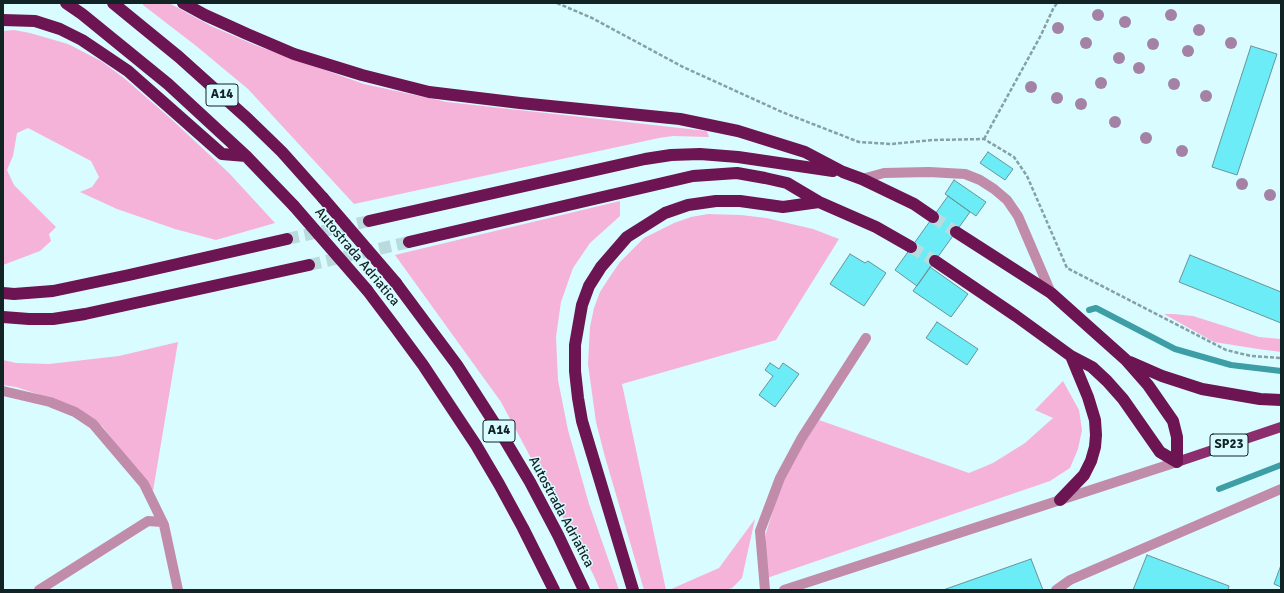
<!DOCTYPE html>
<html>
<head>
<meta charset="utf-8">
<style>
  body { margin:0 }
  #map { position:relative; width:1284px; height:593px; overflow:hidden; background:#d8fcff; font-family:Signika,sans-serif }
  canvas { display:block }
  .frame { position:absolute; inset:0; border:4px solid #122325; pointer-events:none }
</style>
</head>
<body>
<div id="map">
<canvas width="1284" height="593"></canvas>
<div class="frame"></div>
</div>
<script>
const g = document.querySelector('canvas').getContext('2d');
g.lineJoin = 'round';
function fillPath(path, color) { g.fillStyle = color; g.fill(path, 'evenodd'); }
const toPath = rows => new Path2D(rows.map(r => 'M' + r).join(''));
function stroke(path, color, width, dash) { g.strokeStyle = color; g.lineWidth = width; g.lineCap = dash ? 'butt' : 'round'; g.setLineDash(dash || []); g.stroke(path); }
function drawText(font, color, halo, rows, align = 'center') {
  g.font = font + ' Signika,sans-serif'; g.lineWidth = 3; g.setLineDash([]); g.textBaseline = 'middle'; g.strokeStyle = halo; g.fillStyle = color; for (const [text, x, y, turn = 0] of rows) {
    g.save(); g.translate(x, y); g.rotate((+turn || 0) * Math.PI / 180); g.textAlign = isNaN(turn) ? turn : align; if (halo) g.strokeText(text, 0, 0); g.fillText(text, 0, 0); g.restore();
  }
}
fillPath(toPath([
  [143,3,169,3,211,26,255,45,364,84,447,102,707,131,709,137,673,136,659,138,354,204,248,89,195,45,143,5],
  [14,30,30,33,68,44,101,61,124,78,170,118,229,173,275,223,216,240,175,229,117,209,80,192,92,187,99,177,91,161,28,128,17,133,13,156,7,170,14,185,56,227,49,234,51,241,40,251,3,265,3,31],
  [620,201,620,216,590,243,573,268,561,302,556,337,558,380,568,430,589,504,619,590,600,590,593,574,501,402,395,255],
  [708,214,741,215,766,218,813,229,839,239,776,340,622,384,666,590,644,590,605,457,596,422,588,364,590,327,594,308,600,292,609,278,620,262,644,238,674,223,691,217],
  [1164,314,1174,314,1193,316,1259,337,1281,339,1281,352,1258,349,1214,342],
  [178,342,153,491,102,426,71,405,16,387,3,385,3,360,16,363,49,364,119,356],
  [1063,381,1079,410,1082,430,1078,449,1070,468,1050,481,767,578,765,550,766,533,782,481,800,449,819,420,969,473,993,463,1025,443,1053,418,1035,410],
  [755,519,742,578,732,588,726,590,669,590,719,568]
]), '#f5b3d9');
stroke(toPath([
  [1089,310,1096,308,1175,349,1231,365,1281,371],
  [1219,489,1281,465]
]), '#3d9ea6', 6);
const building = toPath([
  [1251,46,1277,54,1237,175,1212,167,1251,46],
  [988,152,1013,169,1005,180,980,163,988,152],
  [954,180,986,202,976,216,945,194,954,180],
  [948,196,970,212,917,286,895,270,948,196],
  [850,254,865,263,868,261,886,273,864,306,830,284,850,254],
  [1190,255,1281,292,1281,323,1179,282,1190,255],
  [930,267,968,294,951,317,913,291,930,267],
  [937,322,978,349,967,365,926,338,937,322],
  [770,363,779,369,783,363,799,374,775,407,759,395,773,376,765,370,770,363],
  [1147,555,1229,586,1228,590,1133,590,1147,555],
  [1031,559,1043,590,943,590,1031,559],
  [1281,565,1281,587,1274,584,1281,565]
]);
fillPath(building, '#6cecf7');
stroke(building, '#699397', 1);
stroke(toPath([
  [933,217,956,232],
  [287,239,369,221],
  [911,247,935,261],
  [309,265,409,242]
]), '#badbde', 12, [12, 6]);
stroke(toPath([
  [557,3,592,18,683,67,782,112,859,142,891,144,933,140,984,139,1014,157,1027,176,1067,268,1226,350,1251,356,1281,358],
  [984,139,1041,35,1053,9,1057,3]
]), '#85a1a3', 2.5, [4, 2]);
stroke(toPath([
  [862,179,884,173,929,172,965,174,980,180,994,189,1007,200,1018,216,1051,293],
  [3,391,50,402,75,412,93,424,144,484,164,525,178,590],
  [39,590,148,521,162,522],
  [765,590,760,531,780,478,801,439,866,338],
  [784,590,1177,462],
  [1056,590,1070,580,1281,489]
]), '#c18baa', 10);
stroke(toPath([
  [1177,462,1281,427]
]), '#8c2d6d', 10);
stroke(toPath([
  [66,3,82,14,168,84,246,156,294,206],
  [113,3,179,57,248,119,282,152,323,198],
  [183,3,205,15,247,34,294,54,362,75,429,92,520,103,680,119,738,131,805,152,843,172,862,179,914,204,933,217],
  [3,20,35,21,60,29,82,40,128,71,222,154,246,156],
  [369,221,645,159,671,155,700,154,738,157,833,171],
  [956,232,1051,293,1126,360,1148,385,1173,421,1177,437,1177,462],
  [409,242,693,176,737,173,765,178,787,183,819,202,876,227,911,247],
  [935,261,1016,316,1071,356,1092,367,1107,381,1123,399,1160,452,1177,462],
  [396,283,457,365,502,435,530,482,558,535,584,590],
  [367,290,395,327,423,365,476,445,499,484,523,528,554,590],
  [3,293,14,294,53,291,129,275,287,239],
  [3,317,29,319,53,319,85,314,309,265],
  [1130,362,1162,376,1202,389,1260,399,1281,400],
  [1060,500,1084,475,1091,461,1095,447,1096,435,1095,420,1088,397,1071,356],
  [633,590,582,421,578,398,575,371,575,345,582,305,589,286,601,267,627,237,665,213,688,205,716,201,740,201,783,207,819,202]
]), '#6d1452', 12);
stroke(toPath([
  [323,198,396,283],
  [294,206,367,290]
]), '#6d1452', 12);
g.fillStyle = '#a482a6';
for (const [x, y] of [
  [1098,15],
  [1171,15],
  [1125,22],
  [1058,28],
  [1199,30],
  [1086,43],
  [1231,43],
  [1153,44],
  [1188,51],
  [1119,58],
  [1139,68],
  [1101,83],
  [1174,84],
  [1031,87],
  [1206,96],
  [1057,98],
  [1081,104],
  [1115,122],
  [1146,138],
  [1182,151],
  [1242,184],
  [1270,195]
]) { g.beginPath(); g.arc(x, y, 6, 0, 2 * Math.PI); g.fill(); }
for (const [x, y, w] of [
  [222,95,32],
  [499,431,32],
  [1229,445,38]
]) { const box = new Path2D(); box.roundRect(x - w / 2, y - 11, w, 22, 3); g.fillStyle = '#d8fcff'; g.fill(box); stroke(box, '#122325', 1); }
drawText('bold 13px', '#122325', null, [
  ["A14",222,95],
  ["A14",499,431],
  ["SP23",1229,445]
]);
drawText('14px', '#122325', '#d8fcff', [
  ["Autostrada Adriatica",357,257,50],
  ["Autostrada Adriatica",561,512,62]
]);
</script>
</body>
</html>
